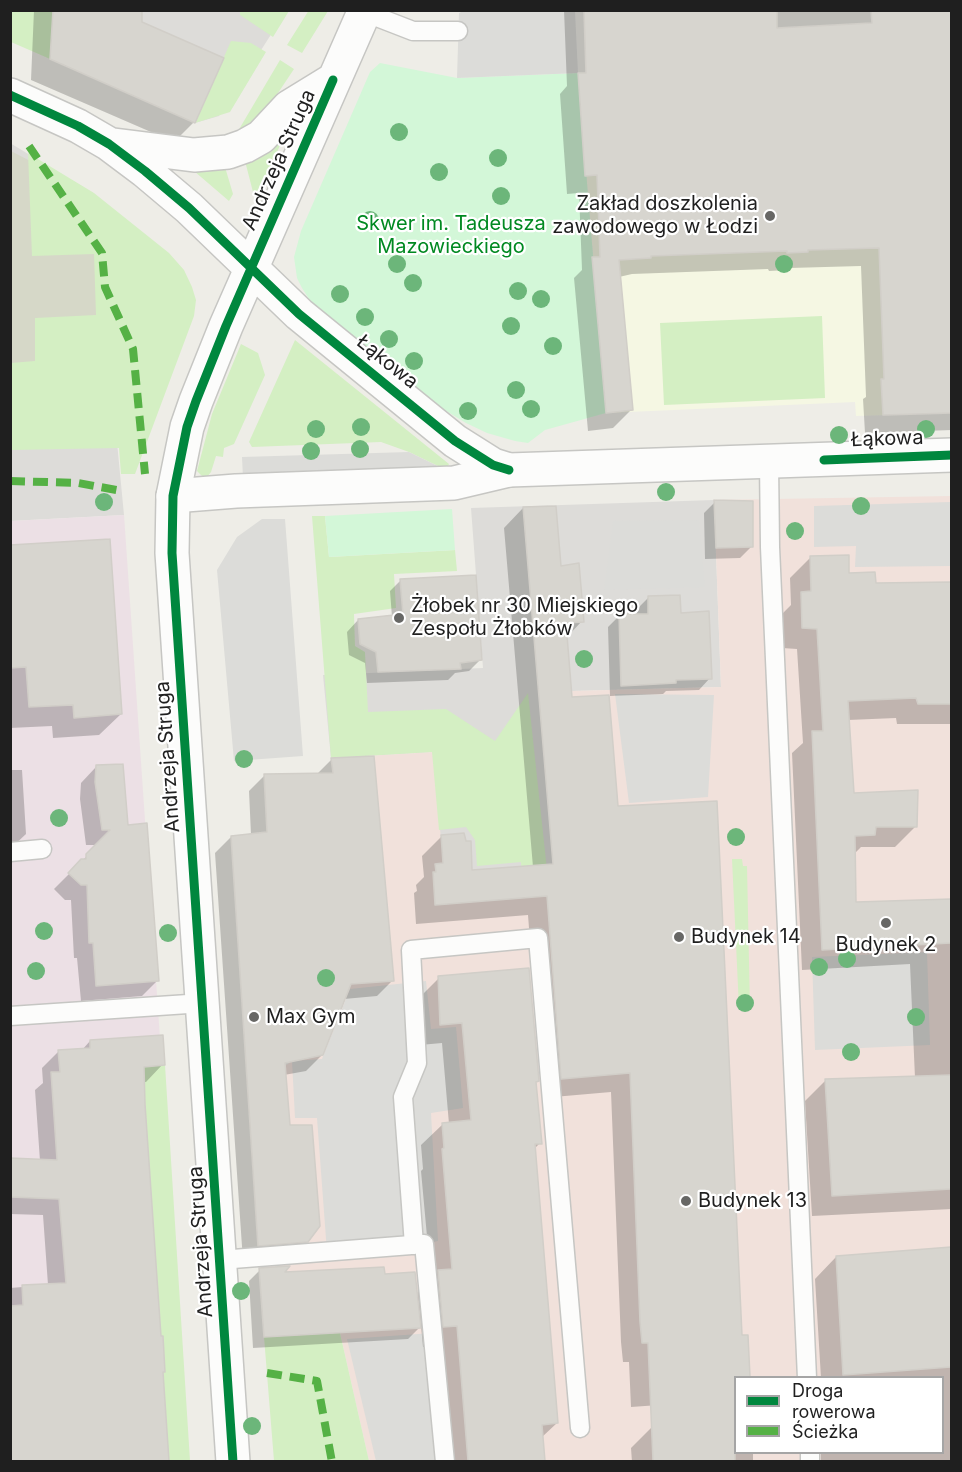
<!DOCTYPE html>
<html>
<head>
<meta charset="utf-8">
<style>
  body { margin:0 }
  #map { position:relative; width:962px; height:1472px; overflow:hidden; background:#eeede7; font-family:Inter,sans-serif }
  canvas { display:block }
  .frame { position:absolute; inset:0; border:12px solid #1f1f1f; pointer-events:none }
  .legend { position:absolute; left:734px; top:1376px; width:210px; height:78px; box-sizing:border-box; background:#fff; border:2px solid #a5a5a5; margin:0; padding:8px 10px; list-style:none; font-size:18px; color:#1f1f1f }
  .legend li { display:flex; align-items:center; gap:12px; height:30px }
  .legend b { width:30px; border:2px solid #a5a5a5 }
</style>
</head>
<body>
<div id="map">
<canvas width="962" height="1472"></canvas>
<div class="frame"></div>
<ul class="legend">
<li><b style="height:8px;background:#00873e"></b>Droga rowerowa</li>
<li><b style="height:8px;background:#55b145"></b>Ścieżka</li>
</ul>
</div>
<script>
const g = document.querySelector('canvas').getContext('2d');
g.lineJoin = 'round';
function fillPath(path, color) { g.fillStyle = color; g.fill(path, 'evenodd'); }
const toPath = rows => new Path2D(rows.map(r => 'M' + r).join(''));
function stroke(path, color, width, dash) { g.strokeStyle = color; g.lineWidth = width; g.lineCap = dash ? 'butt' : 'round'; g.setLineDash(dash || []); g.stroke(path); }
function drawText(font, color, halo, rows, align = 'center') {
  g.font = font + ' Inter,sans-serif'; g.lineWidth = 4.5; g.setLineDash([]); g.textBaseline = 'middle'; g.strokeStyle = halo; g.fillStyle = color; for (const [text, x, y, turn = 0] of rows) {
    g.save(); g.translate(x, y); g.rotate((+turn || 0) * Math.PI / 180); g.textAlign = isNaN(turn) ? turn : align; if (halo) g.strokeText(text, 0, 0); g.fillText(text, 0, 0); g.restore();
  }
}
fillPath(toPath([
  [53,11,286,11,219,116,195,123,50,59],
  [10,143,93,193,124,515,11,521],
  [714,500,721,687,572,691,588,888,520,898,438,905,433,752,331,758,323,675,483,668,471,508]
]), '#dddcd9');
fillPath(toPath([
  [951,496,951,1461,369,1461,340,1333,264,1337,246,1069,285,1066,292,1061,323,1055,350,989,331,758,433,752,444,872,438,905,520,898,588,888,572,691,721,687,714,500],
  [736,1378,942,1378,942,1452,736,1452]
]), '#f1e1db');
fillPath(toPath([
  [124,515,189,1461,11,1462,11,521]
]), '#ece0e5');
fillPath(toPath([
  [901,60,902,65,951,64,951,413,856,416,855,402,606,413,578,73]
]), '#f5f7e3');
fillPath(toPath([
  [11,151,34,163,84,244,96,256,101,328,11,433]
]), '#d6d8c8');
fillPath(toPath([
  [309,10,328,11,302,53,287,45],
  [11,11,53,11,50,59,11,42],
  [240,11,240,10,289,11,273,37,240,15],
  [231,41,251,43,266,52,230,112,195,123],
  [280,60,294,69,264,114,238,131],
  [283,138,259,195,253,192,245,161],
  [28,153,94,193,169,253,184,270,192,287,196,300,194,316,135,474,121,474,119,448,11,450,11,363,35,361,35,318,96,315,94,254,32,256],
  [225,167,233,194,229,201,194,171],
  [822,316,825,398,664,405,660,323],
  [295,340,449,464,446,470,409,452,381,442,252,447,249,442],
  [241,344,258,353,265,375,234,444,224,448,223,457,216,456,211,472,207,477,203,477,197,471,212,414],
  [312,516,325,516,329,557,455,550,457,571,394,574,396,608,354,614,355,646,365,652,368,712,446,709,495,741,528,693,547,870,522,881,521,862,477,866,475,840,466,827,439,830,432,752,331,758],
  [732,859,742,859,743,866,747,866,750,1009,739,1008],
  [165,1065,190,1461,169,1461,163,1372,165,1371,163,1336,161,1336,144,1087,144,1067],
  [340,1333,369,1461,274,1461,264,1337]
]), '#d4efc3');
fillPath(toPath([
  [380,63,457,78,578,73,606,413,545,430,528,443,515,441,487,433,466,423,443,409,311,302,302,288,297,278,294,257,301,231,370,72],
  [452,509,455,550,329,557,325,516]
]), '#d3f7d8');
fillPath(toPath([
  [463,11,575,11,578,73,457,78,459,13],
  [409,452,446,470,243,478,242,457],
  [951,502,951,566,855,567,856,546,814,547,814,506],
  [262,519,285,519,303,756,234,761,217,570,237,537],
  [699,520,705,587,604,590,613,521],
  [615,694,714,695,708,797,629,803],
  [927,952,930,1045,815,1050,812,957],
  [426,981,431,1029,456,1027,463,1108,431,1113,438,1241,424,1244,327,1252,317,1118,295,1118,292,1061,322,1059,350,989],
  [433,1333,445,1461,376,1461,347,1339]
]), '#dcdcd9');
fillPath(toPath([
  [34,10,141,10,140,23,194,122,174,142,31,80],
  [564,10,952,10,952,430,865,433,863,399,866,397,861,266,790,268,788,270,769,271,768,269,632,274,619,277,631,410,613,428,588,431,574,278,582,270,579,193,567,194,560,94,567,86],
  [715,502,751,547,740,558,705,559,704,513],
  [523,508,560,567,582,621,566,638,571,699,610,696,608,627,619,616,637,615,637,609,648,598,679,614,710,678,699,690,666,691,663,694,608,696,617,807,740,1336,747,1336,749,1378,736,1378,736,1394,729,1400,631,1407,629,1362,623,1362,621,1342,611,1092,542,1098,528,915,416,924,414,893,417,891,416,885,424,877,422,856,442,836,471,871,533,867,504,528],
  [10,547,121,714,99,735,53,738,52,726,10,728],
  [810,558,874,585,952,584,952,724,897,724,896,718,848,720,853,795,916,826,895,847,861,847,854,854,855,903,952,900,952,1209,812,1216,805,1101,826,1080,915,1078,910,964,802,970,792,753,803,743,797,649,782,648,781,615,791,605,790,578],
  [401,580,480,660,469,671,455,673,448,680,367,683,365,663,349,655,347,632,358,620,392,617,390,591],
  [332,759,393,980,377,996,344,999,322,1055,306,1071,284,1075,288,1126,307,1241,291,1257,243,1261,215,853,231,837,251,835,249,791,265,775,317,774],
  [96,767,126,826,158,980,142,996,81,1001,77,958,74,958,71,900,65,900,54,889,98,845,86,845,80,799,81,783],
  [10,770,22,770,26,834,10,849],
  [439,978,537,1081,535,1083,540,1143,534,1149,557,1423,542,1437,544,1462,446,1462,436,1346,423,1347,421,1326,408,1339,253,1348,249,1281,260,1270,282,1274,384,1276,416,1294,431,1280,421,1171,423,1169,421,1145,442,1125,449,1124,442,1043,420,1045,418,999],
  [90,1041,163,1064,146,1082,143,1082,167,1462,10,1462,10,1288,48,1285,43,1215,10,1214,10,1160,40,1161,35,1090,43,1083,42,1068,59,1051,82,1050],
  [952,1249,952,1462,821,1462,821,1452,942,1452,942,1378,821,1378,815,1279,836,1257],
  [736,1426,736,1452,753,1452,753,1462,632,1462,631,1448,652,1427]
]), '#0003');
const building = toPath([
  [53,10,142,10,142,22,224,58,195,123,50,59,53,10],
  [584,10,777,10,777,28,872,23,871,10,951,10,951,413,883,415,881,379,884,379,879,248,808,250,808,252,787,253,787,251,651,256,651,258,619,260,633,410,606,413,592,257,600,257,597,175,585,176,578,73,586,73,584,10],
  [714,500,753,501,753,547,716,548,714,500],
  [556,506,561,566,579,563,584,622,566,623,572,697,609,695,618,806,717,801,742,1335,748,1335,750,1377,735,1377,735,1461,653,1461,648,1343,642,1343,640,1322,630,1073,561,1079,547,896,435,905,433,872,436,872,435,864,443,863,441,835,464,833,466,841,471,841,472,870,553,864,523,507,556,506],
  [110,539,122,714,74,718,73,705,29,707,26,667,10,668,10,545,110,539],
  [849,555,849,573,875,572,876,583,951,582,951,704,918,704,916,698,848,701,854,793,918,790,917,827,876,827,875,835,855,836,856,902,951,899,951,943,822,950,812,731,823,731,817,629,802,628,801,592,811,591,810,556,849,555],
  [476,575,482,660,460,663,461,669,378,672,376,652,360,644,358,619,403,614,400,579,476,575],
  [680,595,681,613,709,611,712,679,676,680,676,683,621,686,619,614,648,614,648,596,680,595],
  [374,756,394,981,351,984,323,1055,285,1063,290,1125,312,1125,320,1226,308,1242,258,1246,231,836,267,832,264,774,333,773,331,758,374,756],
  [123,764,128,825,147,823,159,981,96,986,93,943,89,943,87,885,81,885,68,873,81,859,86,859,86,854,110,830,102,830,95,782,96,765,123,764],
  [529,968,539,1081,536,1082,542,1144,535,1144,558,1423,542,1425,545,1461,468,1461,457,1326,443,1327,438,1270,452,1269,442,1149,444,1148,442,1123,471,1120,462,1023,440,1025,438,976,529,968],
  [163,1035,165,1065,144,1067,145,1104,161,1336,163,1336,165,1372,163,1372,169,1461,10,1461,10,1306,23,1305,22,1285,66,1283,59,1199,10,1197,10,1158,57,1160,51,1072,60,1072,58,1050,90,1048,90,1040,163,1035],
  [951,1075,951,1189,832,1196,825,1079,951,1075],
  [951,1247,951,1367,843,1375,836,1256,951,1247],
  [290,1266,285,1272,384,1267,385,1274,415,1272,421,1328,264,1337,259,1268,290,1266]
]);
fillPath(building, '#d7d5cf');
stroke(building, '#d1cec8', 1.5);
const service = toPath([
  [364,12,413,31,458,31],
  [769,462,770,547,807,1378],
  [10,852,42,849],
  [10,1016,203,1003],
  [414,1245,403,1097,417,1063,411,950,538,938,580,1428],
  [220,1260,424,1244,445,1462],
  [810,1452,810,1462]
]);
const minor = toPath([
  [173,496,236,491,454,483,509,470]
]);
const tertiary = toPath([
  [10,95,78,126,109,144,145,171,189,208,299,314,455,441,493,465,509,470,952,455],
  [114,145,194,155,228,152,245,146,261,137,289,107,333,80],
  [233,1462,172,553,173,496,187,427,196,401,226,326,365,10]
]);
stroke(service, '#c6c6c3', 21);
stroke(minor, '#c6c6c3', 36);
stroke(tertiary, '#c6c6c3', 36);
stroke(service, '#fcfcfb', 18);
stroke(minor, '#fcfcfb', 33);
stroke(tertiary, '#fcfcfb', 33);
stroke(toPath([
  [29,146,102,253,105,287,133,349,145,474],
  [10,481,78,483,122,491],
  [267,1373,317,1381,332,1462]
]), '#55b145', 8, [15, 8]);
stroke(toPath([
  [10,95,78,126,109,144,145,171,189,208,299,314,455,441,493,465,509,470],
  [824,460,952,455],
  [233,1462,172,553,173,496,187,427,196,401,226,326,333,80]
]), '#00873e', 9);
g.fillStyle = '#6cb67a';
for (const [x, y] of [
  [399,132],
  [498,158],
  [439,172],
  [501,196],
  [370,220],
  [397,264],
  [784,264],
  [413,283],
  [518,291],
  [340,294],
  [541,299],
  [365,317],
  [511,326],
  [389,339],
  [553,346],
  [414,361],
  [516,390],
  [531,409],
  [468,411],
  [361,427],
  [316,429],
  [926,429],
  [839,435],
  [360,449],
  [311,451],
  [666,492],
  [104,502],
  [861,506],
  [795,531],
  [584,659],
  [244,759],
  [59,818],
  [736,837],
  [44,931],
  [168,933],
  [847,959],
  [819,967],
  [36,971],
  [326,978],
  [745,1003],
  [916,1017],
  [851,1052],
  [241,1291],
  [252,1426]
]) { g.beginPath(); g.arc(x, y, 9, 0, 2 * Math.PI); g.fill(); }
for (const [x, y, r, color] of [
  [770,216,6,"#676765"],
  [399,618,6,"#676765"],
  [886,923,6,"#676765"],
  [679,937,6,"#676765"],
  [254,1017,6,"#676765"],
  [686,1201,6,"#676765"]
]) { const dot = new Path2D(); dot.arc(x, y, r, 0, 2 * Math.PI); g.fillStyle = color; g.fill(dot); stroke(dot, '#fff', 2); }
drawText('20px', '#1f1f1f', '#fff', [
  ["Andrzeja Struga",279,160,-66],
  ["Łąkowa",387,362,39],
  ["Łąkowa",887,439,-2],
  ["Andrzeja Struga",168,757,-94],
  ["Andrzeja Struga",201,1242,-94]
]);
drawText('20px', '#1f1f1f', '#fff', [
  ["Zakład doszkolenia",758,204,"right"],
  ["zawodowego w Łodzi",758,227,"right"],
  ["Żłobek nr 30 Miejskiego",411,606],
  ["Zespołu Żłobków",411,629],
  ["Budynek 14",691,937],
  ["Budynek 2",886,945,"center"],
  ["Max Gym",266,1017],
  ["Budynek 13",698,1201]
], 'left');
drawText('20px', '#018921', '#fff', [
  ["Skwer im. Tadeusza",451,224],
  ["Mazowieckiego",451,247]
]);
</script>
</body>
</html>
